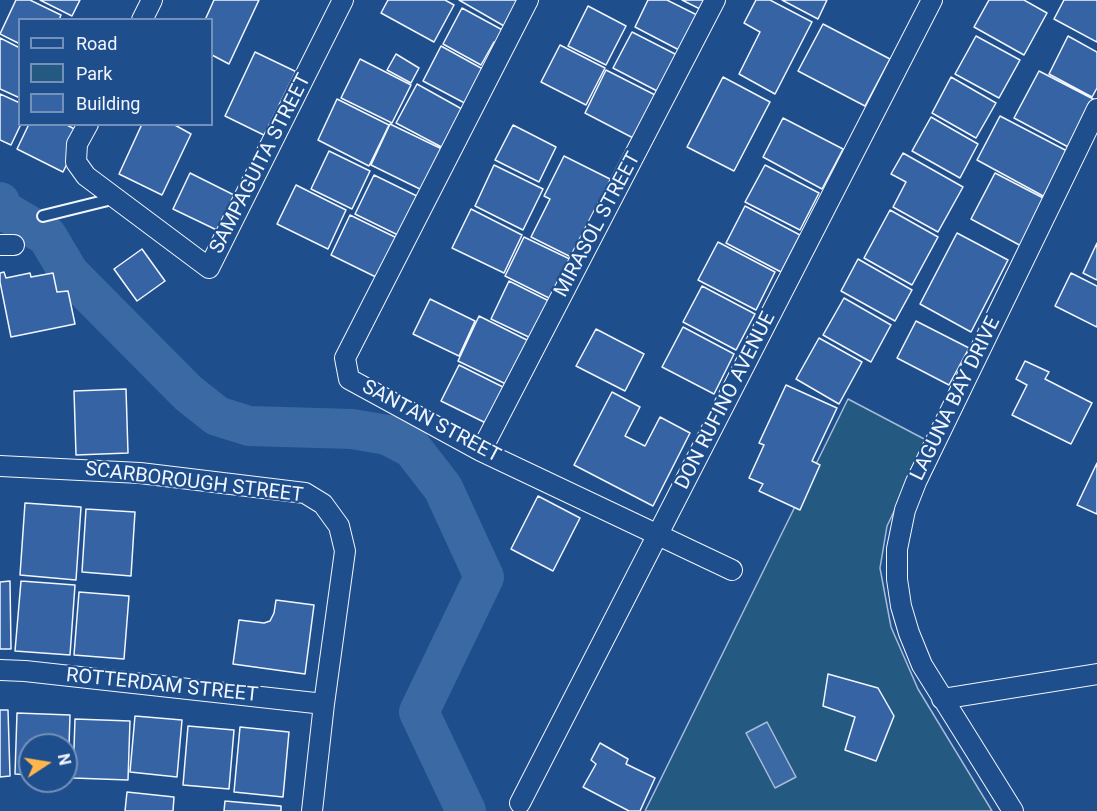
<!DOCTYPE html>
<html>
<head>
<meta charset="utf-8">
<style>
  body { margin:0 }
  #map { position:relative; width:1097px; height:811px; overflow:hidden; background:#1f4e8c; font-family:Roboto,sans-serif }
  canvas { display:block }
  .legend { position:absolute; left:18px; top:18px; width:195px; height:108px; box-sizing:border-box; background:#1f4e8c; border:2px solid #7391ba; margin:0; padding:8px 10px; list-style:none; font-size:18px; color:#f2f6ff }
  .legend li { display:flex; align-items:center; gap:12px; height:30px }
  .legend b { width:30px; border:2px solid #7391ba }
  .north { position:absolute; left:18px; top:733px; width:60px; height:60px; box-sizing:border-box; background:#1f4e8c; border:2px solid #7391ba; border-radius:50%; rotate:78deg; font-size:16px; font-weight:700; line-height:24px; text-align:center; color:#f2f6ff }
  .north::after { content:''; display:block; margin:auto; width:21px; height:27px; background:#ffb74d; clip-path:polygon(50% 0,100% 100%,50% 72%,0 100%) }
</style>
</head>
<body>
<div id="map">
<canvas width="1097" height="811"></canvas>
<ul class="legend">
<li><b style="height:8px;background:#1f4e8c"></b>Road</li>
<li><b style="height:16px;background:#245a82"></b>Park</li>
<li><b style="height:16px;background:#3563a3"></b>Building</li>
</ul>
<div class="north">N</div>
</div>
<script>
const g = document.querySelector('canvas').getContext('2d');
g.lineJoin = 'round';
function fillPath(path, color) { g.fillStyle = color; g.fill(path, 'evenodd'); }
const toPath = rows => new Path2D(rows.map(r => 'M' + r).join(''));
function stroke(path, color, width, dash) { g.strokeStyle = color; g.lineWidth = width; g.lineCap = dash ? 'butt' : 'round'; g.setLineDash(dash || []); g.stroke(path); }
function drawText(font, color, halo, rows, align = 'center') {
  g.font = font + ' Roboto,sans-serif'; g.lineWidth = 4.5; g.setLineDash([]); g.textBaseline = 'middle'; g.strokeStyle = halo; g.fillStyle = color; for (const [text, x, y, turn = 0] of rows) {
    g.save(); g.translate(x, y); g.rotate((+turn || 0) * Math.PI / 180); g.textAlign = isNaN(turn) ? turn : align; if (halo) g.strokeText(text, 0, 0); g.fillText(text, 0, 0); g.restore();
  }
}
const green = toPath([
  [848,399,928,441,887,526,880,568,891,627,918,689,992,811,645,811,848,399]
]);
fillPath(green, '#245a82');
stroke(green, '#a8bbd7', 1.5);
const water = toPath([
  [767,722,796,777,775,788,746,733,767,722]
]);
fillPath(water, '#3b69a3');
stroke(water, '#a8bbd7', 1.5);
stroke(toPath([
  [0,202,1,209,47,236,69,273,188,393,217,416,249,426,352,429,387,435,412,448,443,488,484,577,419,712,466,811]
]), '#3b69a3', 40);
const building = toPath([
  [16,0,30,0,61,15,59,20,20,20,20,44,0,34,16,0],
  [40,0,80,0,72,16,40,0],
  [214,0,259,0,229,64,212,55,212,20,205,20,214,0],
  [388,0,445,0,454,5,434,42,381,13,388,0],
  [459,0,527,0,511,30,459,0],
  [648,0,667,0,701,17,683,52,635,27,648,0],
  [682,0,715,0,708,13,682,0],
  [756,0,770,0,812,22,775,94,739,74,760,32,744,23,756,0],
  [782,0,827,0,818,19,782,0],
  [989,0,1024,0,1047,13,1024,55,974,27,989,0],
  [1064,0,1097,0,1097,42,1054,19,1064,0],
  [588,6,626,26,606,65,568,46,588,6],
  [462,8,508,33,502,46,494,42,481,65,443,44,462,8],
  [823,24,890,59,865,106,798,71,823,24],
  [632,32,677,55,659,92,613,68,632,32],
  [976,36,1020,60,999,98,955,74,976,36],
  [1068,36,1097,52,1097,88,1092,97,1049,74,1068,36],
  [0,38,20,48,20,98,0,89,0,38],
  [560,45,605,68,586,105,541,82,560,45],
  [441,46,490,73,472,107,423,81,441,46],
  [255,52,303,75,272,139,225,116,255,52],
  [396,54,419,68,411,83,387,70,396,54],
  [360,59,411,85,392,123,341,98,360,59],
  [606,70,659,97,637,140,585,113,606,70],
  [1039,71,1095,100,1070,148,1014,118,1039,71],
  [723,77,770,102,734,171,687,147,723,77],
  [951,77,996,103,976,138,932,113,951,77],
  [417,84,469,113,449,151,396,123,417,84],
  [0,94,20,103,20,124,21,124,11,145,0,140,0,94],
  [337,99,389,125,369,166,318,140,337,99],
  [1000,116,1069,152,1045,197,977,160,1000,116],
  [931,117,978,144,960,178,912,151,931,117],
  [783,118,843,149,822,189,763,157,783,118],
  [29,124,65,124,82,133,63,172,17,149,29,124],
  [142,124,173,124,191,134,162,195,119,174,142,124],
  [390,124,446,151,426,192,371,165,390,124],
  [513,125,556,147,539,182,495,160,513,125],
  [329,151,370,171,352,209,311,189,329,151],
  [903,153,963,187,938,232,893,207,906,182,891,174,903,153],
  [564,156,616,182,573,258,531,237,550,199,544,196,564,156],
  [494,165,543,189,523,230,475,206,494,165],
  [765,165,819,193,800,230,745,202,765,165],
  [190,173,240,198,223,233,173,209,190,173],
  [995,173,1049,201,1025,248,971,219,995,173],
  [374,175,425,200,406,239,355,214,374,175],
  [296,185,346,210,328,249,277,224,296,185],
  [745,206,800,235,781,272,726,243,745,206],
  [471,209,522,235,504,273,452,248,471,209],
  [890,210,938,237,912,285,864,258,890,210],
  [350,215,403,241,384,281,331,255,350,215],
  [957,233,1008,260,971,332,920,304,957,233],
  [524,237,576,262,557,302,505,276,524,237],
  [718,242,775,272,756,310,698,280,718,242],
  [1097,243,1097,280,1083,273,1097,243],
  [142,249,165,281,137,301,114,269,142,249],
  [858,259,912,290,895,321,841,291,858,259],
  [4,272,6,278,30,273,31,277,53,273,57,292,68,291,75,324,11,337,0,282,0,273,4,272],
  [1071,273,1097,286,1097,327,1055,306,1071,273],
  [509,281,553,303,535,340,491,319,509,281],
  [702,286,755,314,736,350,683,322,702,286],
  [844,298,891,325,871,362,823,335,844,298],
  [430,299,475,321,459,356,413,334,430,299],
  [479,316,531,342,510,386,458,361,479,316],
  [916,321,969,348,949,385,897,358,916,321],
  [683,327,734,354,714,394,662,367,683,327],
  [596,329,644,354,625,391,576,366,596,329],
  [819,338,862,362,839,404,796,379,819,338],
  [1025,361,1049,372,1045,379,1092,403,1071,444,1012,415,1027,385,1016,379,1025,361],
  [459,365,509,390,492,426,441,401,459,365],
  [786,385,837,408,812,461,820,465,800,510,759,491,763,484,749,478,764,445,759,443,786,385],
  [126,389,128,453,76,455,74,391,126,389],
  [612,392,640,407,625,436,645,446,660,417,690,433,653,506,574,465,612,392],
  [1097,463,1097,514,1077,505,1097,463],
  [538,496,580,518,553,571,511,549,538,496],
  [25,503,81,507,76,580,20,575,25,503],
  [86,509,135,512,131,576,82,572,86,509],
  [10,581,11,649,0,649,0,582,10,581],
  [21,581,75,585,70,655,15,651,21,581],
  [79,592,129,596,124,659,74,655,79,592],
  [276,600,314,605,305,674,233,664,239,620,264,623,270,621,274,613,276,600],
  [828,674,878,688,894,716,876,761,845,750,855,717,823,706,828,674],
  [0,710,8,710,10,776,0,777,0,710],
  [17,713,70,715,68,777,66,777,66,745,30,745,30,775,15,774,17,713],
  [135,716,182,720,177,777,130,772,135,716],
  [75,719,130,721,128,780,73,778,75,719],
  [188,726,234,730,229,789,183,785,188,726],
  [240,727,289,732,283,797,234,792,240,727],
  [600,743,628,759,626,764,655,778,640,811,629,811,583,787,596,764,591,760,600,743],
  [127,792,174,797,173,811,125,811,127,792],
  [225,801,281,806,281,811,224,811,225,801]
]);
fillPath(building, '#3563a3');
stroke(building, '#f2f6ff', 1.5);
const service = toPath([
  [43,216,116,198]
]);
const minor = toPath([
  [528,0,345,358,349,379,481,451,732,570],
  [142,20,152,0],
  [88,124,77,144,76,162,86,176,209,268,343,0],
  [0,245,14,245],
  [481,451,715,0],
  [0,466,140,473,305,493,323,504,339,526,345,551,324,704,312,811],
  [0,670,25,671,324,704],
  [942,699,1097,674],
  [520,803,932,0],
  [1013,811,922,665,909,633,901,606,897,579,897,549,905,510,916,482,1097,109]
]);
stroke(service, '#f2f6ff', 14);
stroke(minor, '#f2f6ff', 22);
stroke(service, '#1f4e8c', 10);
stroke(minor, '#1f4e8c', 20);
drawText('20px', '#f2f6ff', '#1f4e8c', [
  ["SAMPAGUITA STREET",261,164,-63],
  ["MIRASOL STREET",598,225,-62],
  ["LAGUNA BAY DRIVE",956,399,-64],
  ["DON RUFINO AVENUE",726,401,-63],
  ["SANTAN STREET",431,422,28],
  ["SCARBOROUGH STREET",194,483,7],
  ["ROTTERDAM STREET",162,686,6]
]);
</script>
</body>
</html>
